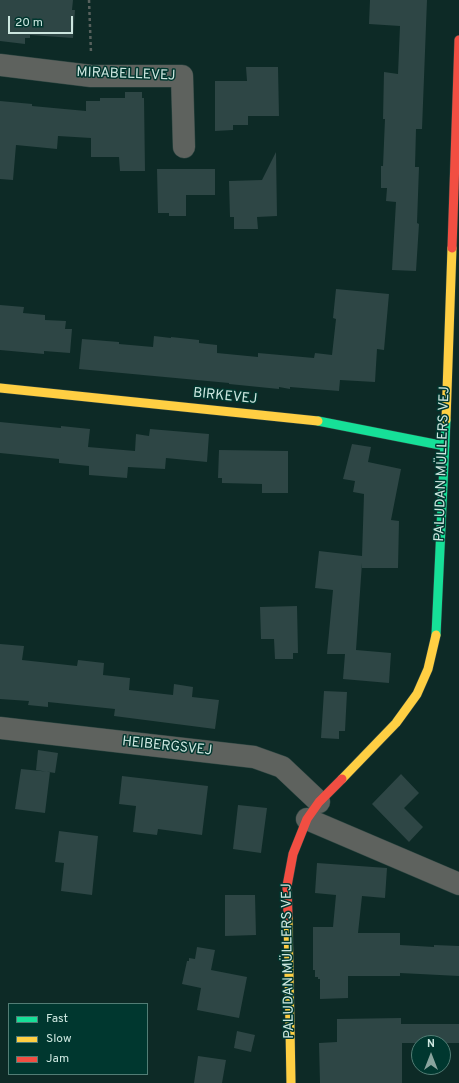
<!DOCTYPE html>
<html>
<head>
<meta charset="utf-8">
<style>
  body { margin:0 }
  #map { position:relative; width:459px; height:1083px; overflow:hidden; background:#0d2a26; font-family:Overpass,sans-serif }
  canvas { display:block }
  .legend { position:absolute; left:8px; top:1003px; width:140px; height:72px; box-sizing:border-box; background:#00372f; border:1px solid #527d75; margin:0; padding:5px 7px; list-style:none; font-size:12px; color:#cce6df }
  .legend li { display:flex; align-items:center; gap:8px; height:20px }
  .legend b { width:20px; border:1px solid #527d75 }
  .north { position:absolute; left:411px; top:1035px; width:40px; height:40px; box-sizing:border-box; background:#00372f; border:1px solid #527d75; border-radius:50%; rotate:0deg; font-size:11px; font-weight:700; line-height:16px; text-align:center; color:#cce6df }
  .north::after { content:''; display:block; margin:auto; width:14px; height:18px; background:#89a49e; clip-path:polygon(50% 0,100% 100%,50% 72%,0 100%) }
  .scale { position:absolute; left:8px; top:16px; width:65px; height:18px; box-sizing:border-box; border:2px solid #cce6df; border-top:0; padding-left:5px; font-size:12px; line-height:14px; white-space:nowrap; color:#cce6df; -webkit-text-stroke:3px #00372f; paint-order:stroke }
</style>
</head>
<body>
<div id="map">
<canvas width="459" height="1083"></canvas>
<ul class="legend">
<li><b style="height:5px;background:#16e098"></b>Fast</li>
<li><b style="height:5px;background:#ffcf43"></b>Slow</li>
<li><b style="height:5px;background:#f24e42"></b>Jam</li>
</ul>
<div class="north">N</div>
<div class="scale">20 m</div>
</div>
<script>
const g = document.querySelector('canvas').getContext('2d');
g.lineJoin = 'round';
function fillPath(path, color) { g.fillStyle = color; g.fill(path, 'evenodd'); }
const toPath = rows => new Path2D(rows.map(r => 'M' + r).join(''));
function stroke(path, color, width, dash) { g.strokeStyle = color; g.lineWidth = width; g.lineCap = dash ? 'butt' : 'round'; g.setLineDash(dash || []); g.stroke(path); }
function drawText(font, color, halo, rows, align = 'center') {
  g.font = font + ' Overpass,sans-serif'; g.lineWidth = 3; g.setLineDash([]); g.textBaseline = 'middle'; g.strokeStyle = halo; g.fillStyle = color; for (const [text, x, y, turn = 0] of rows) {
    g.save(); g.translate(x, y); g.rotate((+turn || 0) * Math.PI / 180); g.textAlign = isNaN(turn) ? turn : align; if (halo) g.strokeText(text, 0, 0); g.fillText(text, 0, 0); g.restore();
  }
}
fillPath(toPath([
  [0,0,73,0,72,10,75,10,73,38,30,35,30,38,25,38,25,44,0,41],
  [370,0,427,0,422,129,416,129,415,167,419,167,417,223,419,224,416,271,392,270,396,202,386,201,387,188,381,188,381,166,383,166,385,119,383,119,384,72,398,74,400,26,369,24],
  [246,67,278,67,279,116,248,116,248,125,233,125,233,130,215,131,215,81,247,81],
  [125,92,142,92,142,98,144,98,145,171,120,171,119,157,91,157,91,138,58,136,57,149,16,145,13,180,0,179,0,101,32,104,32,106,86,111,86,101,100,101,100,98,125,98],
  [276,152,277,216,257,217,258,229,234,229,234,217,230,217,229,181,262,180],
  [157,169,215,169,215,195,186,195,186,216,169,216,169,213,158,213],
  [336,289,389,294,384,350,377,349,375,382,340,380,339,391,290,387,290,389,279,387,279,389,229,384,229,383,79,369,82,339,119,342,119,344,153,347,154,336,171,338,171,337,199,340,199,343,217,345,217,353,258,357,258,353,314,358,315,353,332,355,336,319,333,318],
  [0,305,24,307,23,313,45,315,45,320,66,321,65,329,72,329,70,353,44,351,44,354,0,350],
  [0,422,61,428,61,426,90,429,88,447,135,451,136,434,149,436,150,429,209,434,207,462,166,458,165,469,128,467,127,478,89,475,89,466,59,463,59,459,0,453],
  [352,444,371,447,368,462,401,469,391,520,399,521,398,568,362,568,362,563,356,650,391,653,389,683,343,679,345,654,327,654,333,590,315,588,319,551,362,556,364,494,353,492,355,481,343,479],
  [219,450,288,451,288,493,262,493,262,484,222,483,222,478,218,478],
  [297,606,298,653,293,653,293,659,275,659,274,639,261,639,260,607],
  [0,644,24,646,22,660,77,666,78,660,104,663,103,675,130,678,129,690,173,695,174,684,193,687,192,697,219,700,215,729,114,716,115,709,48,702,48,707,28,705,29,701,0,699],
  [324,691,347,692,345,731,339,731,339,739,321,738],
  [38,750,58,753,55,773,36,770],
  [21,769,50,772,45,813,15,809],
  [401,774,419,793,404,808,423,827,409,842,372,804],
  [122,776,208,786,202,835,158,829,157,835,133,832,136,806,119,804],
  [238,805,267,808,261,853,233,849],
  [59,831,98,836,92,895,61,891,64,863,55,862],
  [317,863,387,868,385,898,362,896,358,933,400,933,400,945,434,947,434,945,459,946,459,976,400,973,400,976,348,976,348,998,320,999,320,979,318,979,318,977,315,977,315,970,313,970,313,927,333,927,336,895,315,893],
  [225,895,255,895,256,935,225,936],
  [197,947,215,950,211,970,247,977,239,1018,197,1010,201,988,182,984,187,961,189,961,189,958,195,959],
  [401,1018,401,1024,459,1024,459,1043,402,1043,402,1083,320,1083,319,1043,337,1042,337,1019],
  [237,1031,255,1035,251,1052,234,1048],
  [198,1056,226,1060,222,1083,194,1083]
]), '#2e4645');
const street = toPath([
  [0,65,91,76,182,76,184,147],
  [0,728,254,757,282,767,319,802],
  [307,819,459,884]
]);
const fast = toPath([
  [318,421,445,446],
  [436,635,446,420]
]);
const slow = toPath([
  [0,388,318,421],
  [446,420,452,248],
  [342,779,396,723,417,694,428,669,436,635],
  [288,917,291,1083]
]);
const jam = toPath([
  [452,248,459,40],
  [288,917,287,886,293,854,307,819,319,802,342,779]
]);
stroke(street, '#2e4642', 23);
stroke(fast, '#2e4642', 10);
stroke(slow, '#2e4642', 10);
stroke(jam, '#2e4642', 10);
stroke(toPath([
  [89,0,91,53]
]), '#57615d', 2.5, [3, 3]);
stroke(street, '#5e625e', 22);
stroke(fast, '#16e098', 9);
stroke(slow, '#ffcf43', 9);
stroke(jam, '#f24e42', 9);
drawText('14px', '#cce6df', '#00372f', [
  ["MIRABELLEVEJ",126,75,2],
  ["BIRKEVEJ",225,397,6],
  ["PALUDAN MÜLLERS VEJ",443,464,-88],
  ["HEIBERGSVEJ",167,747,6],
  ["PALUDAN MÜLLERS VEJ",289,961,-91]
]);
</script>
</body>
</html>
